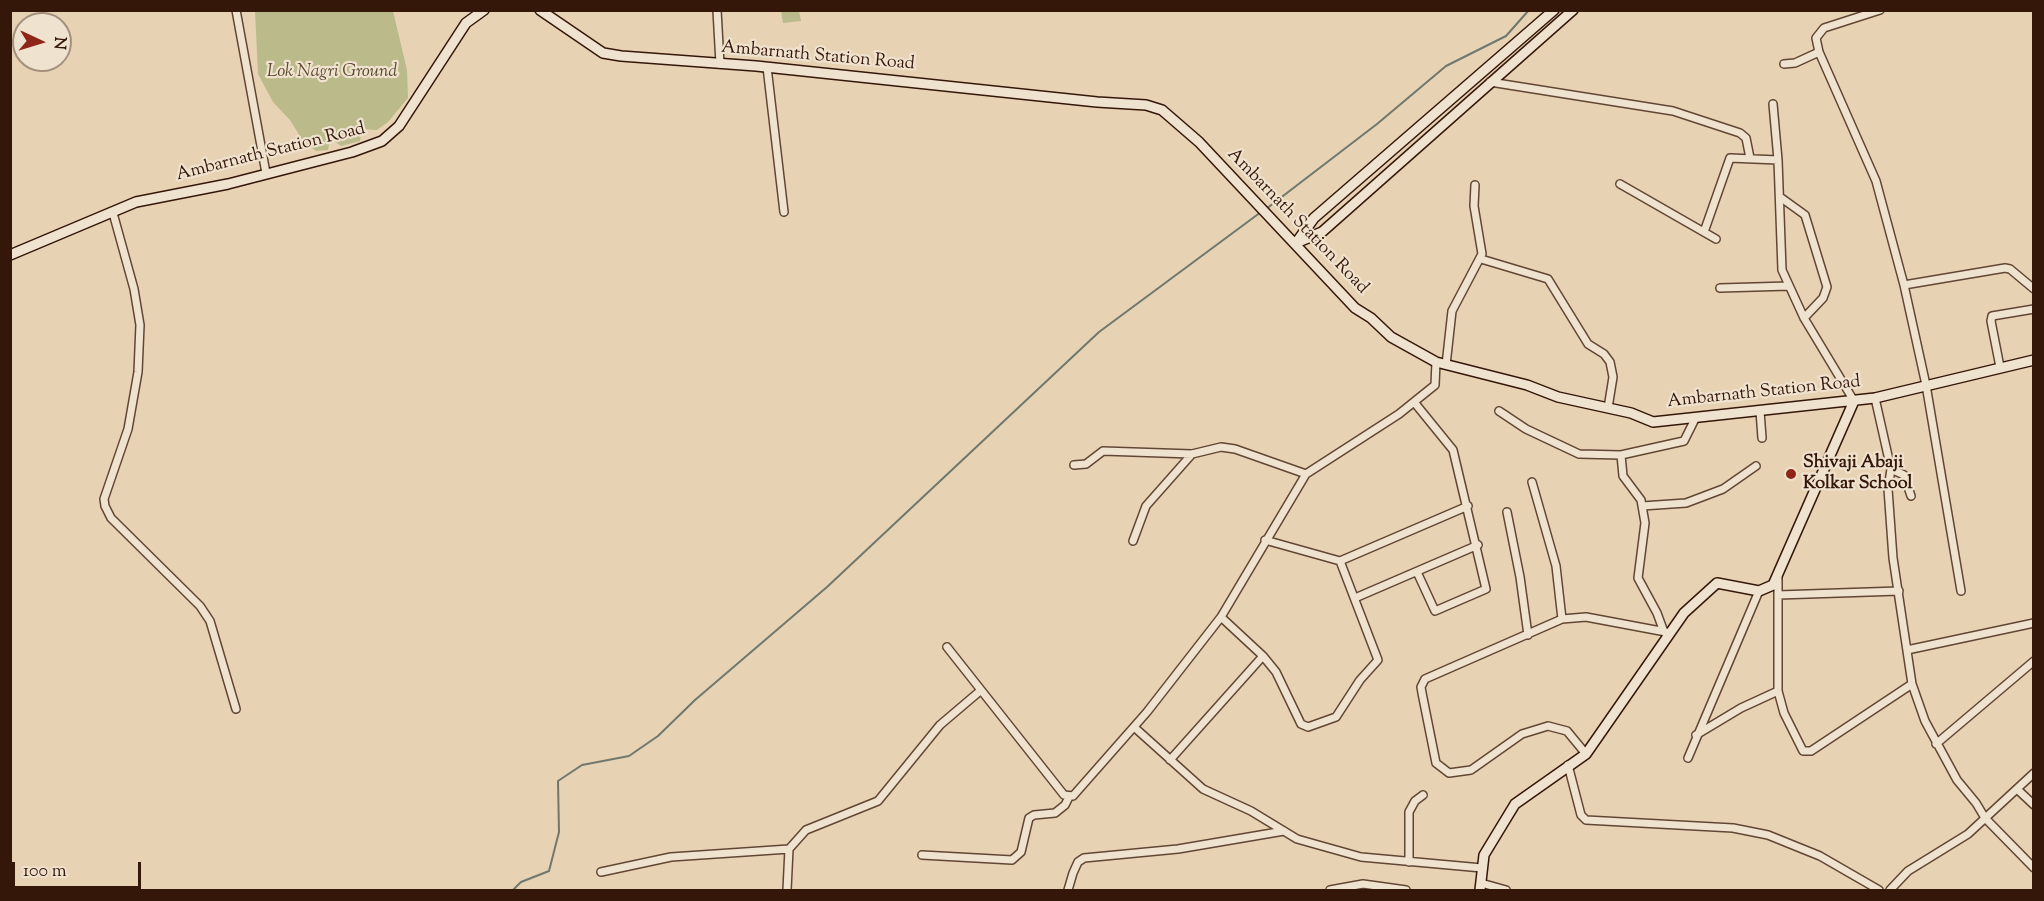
<!DOCTYPE html>
<html>
<head>
<meta charset="utf-8">
<style>
  body { margin:0 }
  #map { position:relative; width:2044px; height:901px; overflow:hidden; background:#e7d2b4; font-family:"Sorts Mill Goudy",serif }
  canvas { display:block }
  .frame { position:absolute; inset:0; border:12px solid #351709; pointer-events:none }
  .north { position:absolute; left:12px; top:12px; width:60px; height:60px; box-sizing:border-box; background:#efe2ce; border:2px solid #a5917f; border-radius:50%; rotate:94deg; font-size:16px; font-weight:700; line-height:24px; text-align:center; color:#351709 }
  .north::after { content:''; display:block; margin:auto; width:21px; height:27px; background:#8f2418; clip-path:polygon(50% 0,100% 100%,50% 72%,0 100%) }
  .scale { position:absolute; left:12px; top:862px; width:129px; height:27px; box-sizing:border-box; border:3px solid #351709; border-top:0; padding-left:8px; font-size:18px; line-height:21px; white-space:nowrap; color:#351709; -webkit-text-stroke:4px #efe2ce; paint-order:stroke }
</style>
</head>
<body>
<div id="map">
<canvas width="2044" height="901"></canvas>
<div class="frame"></div>
<div class="north">N</div>
<div class="scale">100 m</div>
</div>
<script>
const g = document.querySelector('canvas').getContext('2d');
g.lineJoin = 'round';
function fillPath(path, color) { g.fillStyle = color; g.fill(path, 'evenodd'); }
const toPath = rows => new Path2D(rows.map(r => 'M' + r).join(''));
function stroke(path, color, width, dash) { g.strokeStyle = color; g.lineWidth = width; g.lineCap = dash ? 'butt' : 'round'; g.setLineDash(dash || []); g.stroke(path); }
function drawText(font, color, halo, rows, align = 'center') {
  g.font = font + ' "Sorts Mill Goudy",serif'; g.lineWidth = 4.5; g.setLineDash([]); g.textBaseline = 'middle'; g.strokeStyle = halo; g.fillStyle = color; for (const [text, x, y, turn = 0] of rows) {
    g.save(); g.translate(x, y); g.rotate((+turn || 0) * Math.PI / 180); g.textAlign = isNaN(turn) ? turn : align; if (halo) g.strokeText(text, 0, 0); g.fillText(text, 0, 0); g.restore();
  }
}
fillPath(toPath([
  [255,11,393,11,407,70,408,98,388,122,377,130,362,129,360,141,341,146,330,138,328,150,316,151,303,141,290,120,273,102,258,74],
  [781,11,799,11,801,21,783,23]
]), '#baba8a');
stroke(toPath([
  [1266,209,1377,124,1446,66,1506,36,1529,10],
  [513,890,521,882,549,871,559,832,558,781,582,765,629,756,658,736,695,700,827,587,1099,332,1261,212]
]), '#70776d', 2);
const street = toPath([
  [236,10,266,173],
  [717,10,720,64],
  [1880,10,1824,28,1816,38,1819,52,1876,181,1904,285,1926,385,1961,591],
  [1784,64,1795,63,1819,52],
  [767,67,784,212],
  [1490,82,1673,111,1740,133,1746,138,1750,158],
  [1773,104,1778,160,1782,270,1804,318,1854,401],
  [1620,184,1716,239],
  [1780,197,1805,215,1827,287,1823,298,1804,318],
  [113,213,134,289,140,325,138,372,128,429,104,499,105,506,111,518,200,606,210,621,236,709],
  [1704,232,1730,158,1778,160],
  [1481,259,1548,279,1588,344,1604,354,1610,362,1613,377,1608,408],
  [1904,285,2005,268,2010,269,2034,289],
  [1720,288,1789,286],
  [1446,365,1452,311,1482,254,1474,206,1475,185],
  [2000,367,1991,321,1992,316,2034,309],
  [1875,398,1891,469,1888,489,1893,558,1912,684,1925,721,1957,780,1976,803,1985,818,2034,868],
  [1414,402,1453,450,1486,589,1435,611,1417,572],
  [1499,411,1526,429,1579,454,1621,455,1623,476,1641,500,1645,523,1638,578,1657,613,1664,632],
  [1760,411,1762,438],
  [1621,455,1684,441,1695,419],
  [1074,465,1086,464,1103,451,1192,454,1221,447,1235,449,1306,474],
  [1891,469,1904,475,1911,496],
  [1532,482,1556,566,1562,619,1425,679,1421,687,1422,693,1436,763,1449,773,1471,770,1522,734,1548,726,1567,731,1586,754],
  [1642,506,1686,503,1723,489,1756,466],
  [1507,512,1520,577,1528,635],
  [1133,541,1146,506,1192,454],
  [1340,561,1468,506],
  [1778,578,1778,691,1784,713,1803,751,1811,751,1912,684],
  [1778,595,1899,591],
  [1355,598,1478,545],
  [1221,617,1263,656,1276,672,1301,724,1308,727,1336,717,1360,680,1378,660,1340,561,1265,540],
  [1562,619,1586,617,1666,632],
  [947,647,1064,795,1073,796,1147,712,1221,617,1306,474,1399,414,1435,385,1436,362],
  [1907,650,2034,623],
  [1134,727,1203,789,1251,811,1297,839,1361,857,1482,868],
  [1696,735,1741,708,1778,691],
  [1936,744,2034,661],
  [1688,758,1759,591],
  [1170,760,1263,656],
  [1568,765,1581,815,1586,820,1733,828,1768,835,1820,856,1879,890],
  [2017,789,2034,805],
  [922,855,1012,860,1021,852,1029,818,1034,815,1055,813,1065,805,1069,797],
  [1409,862,1409,812,1415,801,1423,795],
  [601,872,671,857,789,849],
  [1481,883,1506,890],
  [787,890,789,849,806,830,878,801,940,725,980,691],
  [1068,890,1073,873,1078,862,1084,858,1178,849,1284,831],
  [1330,890,1363,884,1406,890],
  [1890,890,1908,871,1968,834,2034,773]
]);
const secondary = toPath([
  [540,10,603,53,621,56,756,66,1097,102,1146,105,1162,110,1199,142,1355,308,1371,318,1391,337,1436,362,1527,385,1558,397,1631,413,1653,422,1875,398,2034,360],
  [1296,243,1322,232,1573,10],
  [1296,243,1314,218,1554,10],
  [10,255,136,202,228,184,352,152,382,141,399,126,466,23,484,10],
  [1480,890,1484,855,1515,804,1586,754,1684,613,1717,583,1759,591,1773,585,1854,401]
]);
stroke(street, '#624634', 10);
stroke(secondary, '#351709', 12);
stroke(street, '#efe2ce', 7);
stroke(secondary, '#efe2ce', 9);
for (const [x, y, r, color] of [
  [1791,474,6,"#8f2418"]
]) { const dot = new Path2D(); dot.arc(x, y, r, 0, 2 * Math.PI); g.fillStyle = color; g.fill(dot); stroke(dot, '#efe2ce', 2); }
drawText('18px', '#351709', '#efe2ce', [
  ["Ambarnath Station Road",818,57,5],
  ["Ambarnath Station Road",271,153,-14],
  ["Ambarnath Station Road",1297,222,46],
  ["Ambarnath Station Road",1764,393,-6]
]);
drawText('italic 18px', '#5d4830', '#efe2ce', [
  ["Lok Nagri Ground",332,73]
]);
drawText('bold 18px', '#351709', '#efe2ce', [
  ["Shivaji Abaji",1803,464],
  ["Kolkar School",1803,485]
], 'left');
</script>
</body>
</html>
